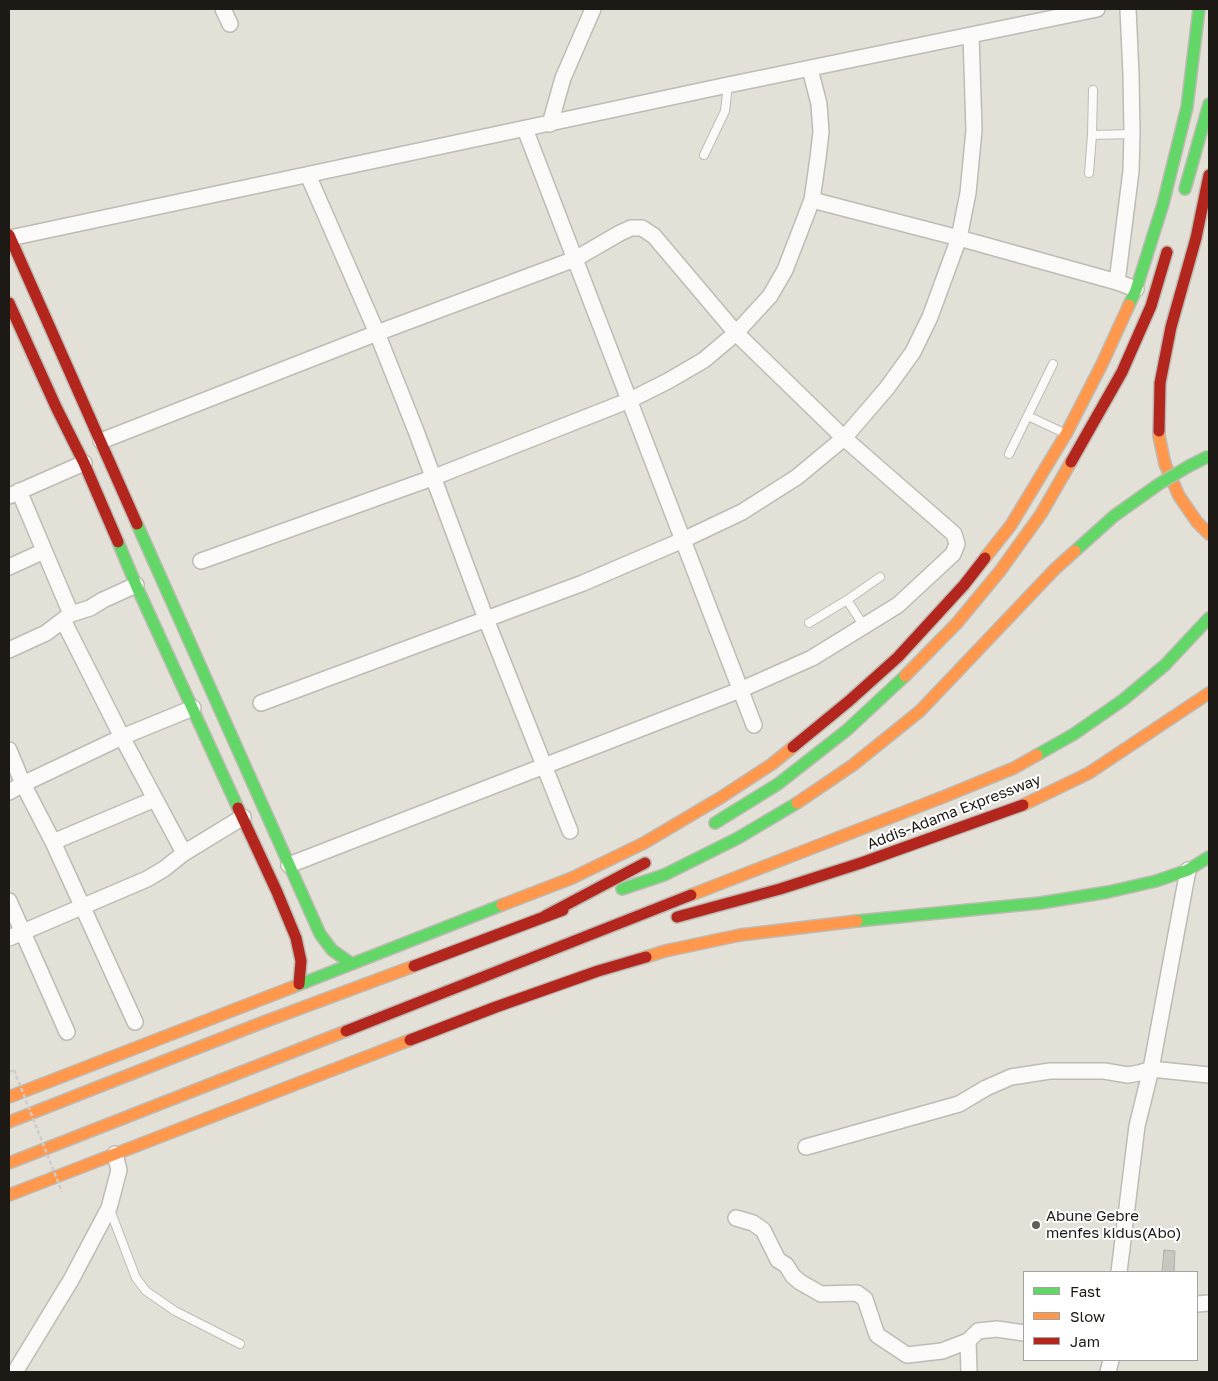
<!DOCTYPE html>
<html>
<head>
<meta charset="utf-8">
<style>
  body { margin:0 }
  #map { position:relative; width:1218px; height:1381px; overflow:hidden; background:#e3e0d8; font-family:"Golos Text",sans-serif }
  canvas { display:block }
  .frame { position:absolute; inset:0; border:10px solid #1d1a15; pointer-events:none }
  .legend { position:absolute; left:1023px; top:1271px; width:175px; height:90px; box-sizing:border-box; background:#fff; border:1px solid #a5a3a1; margin:0; padding:6px 9px; list-style:none; font-size:15px; color:#1d1a15 }
  .legend li { display:flex; align-items:center; gap:10px; height:25px }
  .legend b { width:25px; border:1px solid #a5a3a1 }
</style>
</head>
<body>
<div id="map">
<canvas width="1218" height="1381"></canvas>
<div class="frame"></div>
<ul class="legend">
<li><b style="height:6px;background:#63d668"></b>Fast</li>
<li><b style="height:6px;background:#ff974d"></b>Slow</li>
<li><b style="height:6px;background:#b3261e"></b>Jam</li>
</ul>
</div>
<script>
const g = document.querySelector('canvas').getContext('2d');
g.lineJoin = 'round';
function fillPath(path, color) { g.fillStyle = color; g.fill(path, 'evenodd'); }
const toPath = rows => new Path2D(rows.map(r => 'M' + r).join(''));
function stroke(path, color, width, dash) { g.strokeStyle = color; g.lineWidth = width; g.lineCap = dash ? 'butt' : 'round'; g.setLineDash(dash || []); g.stroke(path); }
function drawText(font, color, halo, rows, align = 'center') {
  g.font = font + ' "Golos Text",sans-serif'; g.lineWidth = 4; g.setLineDash([]); g.textBaseline = 'middle'; g.strokeStyle = halo; g.fillStyle = color; for (const [text, x, y, turn = 0] of rows) {
    g.save(); g.translate(x, y); g.rotate((+turn || 0) * Math.PI / 180); g.textAlign = isNaN(turn) ? turn : align; if (halo) g.strokeText(text, 0, 0); g.fillText(text, 0, 0); g.restore();
  }
}
const building = toPath([
  [1164,1250,1175,1251,1174,1272,1162,1272,1164,1250]
]);
fillPath(building, '#c8c6c0');
stroke(building, '#b1aea8', 1);
const lane = toPath([
  [1092,135,1132,134],
  [704,155,725,111,728,85],
  [1089,173,1092,135,1093,90],
  [1028,416,1062,432],
  [1009,454,1053,364],
  [847,600,864,626],
  [809,623,847,600,880,577],
  [110,1210,136,1278,146,1291,175,1311,240,1344]
]);
const street = toPath([
  [223,9,230,24],
  [550,124,563,78,593,9],
  [525,129,754,725],
  [308,175,377,333,416,431,486,619,570,831],
  [812,200,959,238,1117,282,1136,289],
  [10,238,728,85,1097,9],
  [1117,282,1131,171,1132,134,1131,74,1128,9],
  [101,441,377,333,575,259,620,233,631,228,642,228,654,236,736,333,844,438,954,534,957,544,953,554,898,605,812,658,740,690,289,865],
  [19,491,71,614],
  [9,496,84,463],
  [201,561,432,478,630,400,668,381,704,360,736,333,770,296,785,270,812,200,818,158,821,132,819,104,810,69],
  [9,567,44,551],
  [63,620,122,737,184,853],
  [9,650,46,633,71,614,90,608,103,600,136,585],
  [261,703,583,583,683,540,742,512,797,477,844,438,887,388,913,352,930,317,959,238,968,193,974,130,971,35],
  [9,750,23,784,53,842,135,1022],
  [9,792,23,784,122,737,193,708],
  [53,842,155,799],
  [9,901,67,1032],
  [9,938,147,879,164,869,184,853,243,817],
  [806,1147,959,1104,986,1088,1011,1077,1050,1071,1104,1071,1128,1075,1139,1073,1151,1069,1209,1075],
  [736,1218,753,1223,763,1230,778,1260,786,1265,793,1276,800,1282,821,1294,857,1293,865,1299,877,1335,907,1355,942,1351,968,1341],
  [1119,1272,1137,1126,1151,1069,1188,870],
  [1197,1304,1209,1303],
  [15,1372,71,1280,109,1208,119,1170,115,1154],
  [969,1372,968,1341,978,1331,997,1329,1024,1333],
  [1108,1372,1111,1360]
]);
const fast = toPath([
  [1185,189,1209,104],
  [1129,305,1136,290,1163,204,1187,107,1199,9],
  [137,524,320,934,332,950,352,964],
  [118,542,136,585,238,808],
  [1037,755,1074,734,1123,700,1165,665,1209,618],
  [715,823,778,784,847,730,905,676],
  [622,889,664,875,738,838,797,803],
  [857,921,1040,903,1108,892,1156,881,1188,870,1209,857],
  [293,987,502,905]
]);
const slow = toPath([
  [1159,431,1159,436,1165,464,1179,496,1197,522,1209,534],
  [985,558,1011,525,1066,434,1102,364,1129,305],
  [905,676,957,623,1000,571,1041,514,1071,462],
  [1023,805,1089,773,1209,693],
  [691,895,943,797,1014,768,1037,755],
  [502,905,572,878,644,843,720,798,772,764,793,747],
  [646,957,665,951,740,935,857,921],
  [9,1097,293,987],
  [9,1122,261,1023,414,966],
  [9,1163,346,1031],
  [9,1195,410,1040]
]);
const jam = toPath([
  [9,235,137,524],
  [9,303,56,407,84,463,118,542],
  [1159,431,1160,383,1171,327,1196,238,1209,175],
  [1071,462,1122,372,1151,306,1167,252],
  [793,747,849,701,898,657,964,585,985,558],
  [238,808,277,892,296,938,301,961,299,984],
  [545,916,645,863],
  [677,917,780,889,861,863,1023,805],
  [414,966,563,910],
  [346,1031,691,895],
  [410,1040,496,1007,598,971,646,957]
]);
stroke(lane, '#bebbb5', 10);
stroke(street, '#bebbb5', 18);
stroke(fast, '#bebbb5', 14);
stroke(slow, '#bebbb5', 14);
stroke(jam, '#bebbb5', 14);
stroke(toPath([
  [9,1072,14,1070]
]), '#cdccca', 2.5, [4, 2.5]);
stroke(lane, '#fbfaf9', 8);
stroke(street, '#fbfaf9', 15);
stroke(fast, '#63d668', 11);
stroke(slow, '#ff974d', 11);
stroke(jam, '#b3261e', 11);
const fastBridge = toPath([
  [1075,551,1114,516,1159,484,1189,466,1209,456]
]);
const slowBridge = toPath([
  [797,803,853,765,920,711,1055,569,1075,551]
]);
stroke(fastBridge, '#bebbb5', 14, []);
stroke(slowBridge, '#bebbb5', 14, []);
stroke(toPath([
  [14,1070,62,1192]
]), '#cdccca', 2.5, [4, 2.5]);
stroke(fastBridge, '#63d668', 11);
stroke(slowBridge, '#ff974d', 11);
for (const [x, y, r, color] of [
  [1036,1225,5,"#625f59"]
]) { const dot = new Path2D(); dot.arc(x, y, r, 0, 2 * Math.PI); g.fillStyle = color; g.fill(dot); stroke(dot, '#fff', 2); }
drawText('15px', '#1d1a15', '#fff', [
  ["Addis-Adama Expressway",954,812,-21]
]);
drawText('15px', '#1d1a15', '#fff', [
  ["Abune Gebre",1046,1216],
  ["menfes kidus(Abo)",1046,1233]
], 'left');
</script>
</body>
</html>
